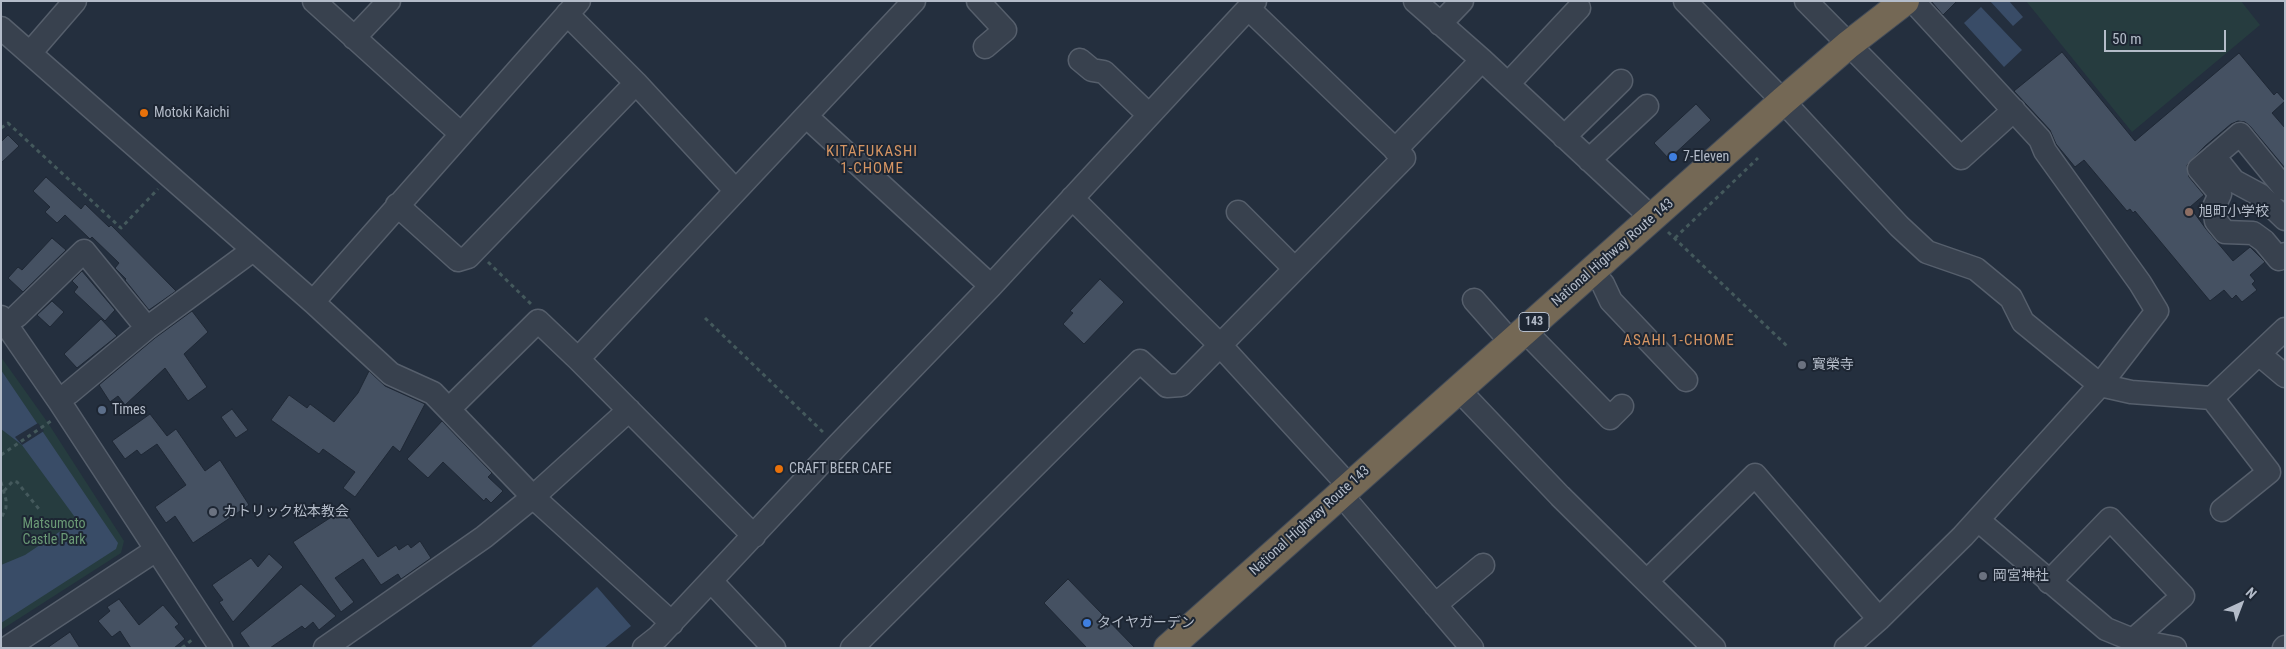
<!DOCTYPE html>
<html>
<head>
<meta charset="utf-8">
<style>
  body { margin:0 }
  #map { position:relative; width:2286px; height:649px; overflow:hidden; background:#242f3e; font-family:"Roboto Condensed",sans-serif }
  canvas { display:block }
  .frame { position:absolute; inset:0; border:2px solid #b4bcc9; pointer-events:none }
  .north { position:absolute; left:2216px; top:579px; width:50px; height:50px; -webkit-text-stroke:4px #1d2633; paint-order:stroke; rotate:43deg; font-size:14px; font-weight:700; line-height:20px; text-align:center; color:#b4bcc9 }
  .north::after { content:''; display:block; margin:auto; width:18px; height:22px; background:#b4bcc9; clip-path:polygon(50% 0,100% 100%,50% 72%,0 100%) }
  .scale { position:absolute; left:2104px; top:30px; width:122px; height:22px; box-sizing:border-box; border:2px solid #b4bcc9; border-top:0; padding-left:6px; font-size:15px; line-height:18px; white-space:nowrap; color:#b4bcc9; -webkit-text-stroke:4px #1d2633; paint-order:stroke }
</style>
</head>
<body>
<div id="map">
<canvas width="2286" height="649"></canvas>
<div class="frame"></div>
<div class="north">N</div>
<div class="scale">50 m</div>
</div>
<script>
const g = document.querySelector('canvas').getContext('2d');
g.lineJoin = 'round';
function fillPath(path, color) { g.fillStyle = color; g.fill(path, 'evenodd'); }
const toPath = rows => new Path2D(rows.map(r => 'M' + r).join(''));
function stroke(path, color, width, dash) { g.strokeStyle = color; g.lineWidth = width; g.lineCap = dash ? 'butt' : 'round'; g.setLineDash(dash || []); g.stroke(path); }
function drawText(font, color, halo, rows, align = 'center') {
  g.font = font + ' "Roboto Condensed","Noto Sans JP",sans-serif'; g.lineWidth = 4; g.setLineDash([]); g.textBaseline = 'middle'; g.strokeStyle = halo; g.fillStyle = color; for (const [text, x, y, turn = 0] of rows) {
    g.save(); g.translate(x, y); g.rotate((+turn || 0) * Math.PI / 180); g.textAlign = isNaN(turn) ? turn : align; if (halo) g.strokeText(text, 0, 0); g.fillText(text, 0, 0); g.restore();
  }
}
fillPath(toPath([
  [2026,1,2241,1,2260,25,2132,132],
  [1,357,48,423,124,541,121,553,1,630]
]), '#263c3f');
fillPath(toPath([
  [1990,1,2009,1,2023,17,2013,26],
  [1981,7,2022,50,2004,67,1964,23],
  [1,370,118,543,116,549,1,623,1,565,25,555,77,520,22,445,1,429],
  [597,587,631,626,604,648,530,648]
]), '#394c67');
fillPath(toPath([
  [38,423,44,431,22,445,15,437]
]), '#242f3e');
const building = toPath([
  [1931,1,1957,1,1943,15,1931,1],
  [2062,52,2135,141,2239,53,2274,95,2277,92,2285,101,2272,113,2285,128,2285,168,2250,126,2245,122,2238,121,2231,124,2205,146,2187,165,2189,177,2204,195,2190,207,2206,229,2233,261,2250,247,2265,262,2250,275,2255,281,2252,284,2257,290,2242,302,2236,295,2232,299,2224,290,2210,301,2135,211,2133,213,2130,209,2127,211,2084,160,2075,167,2056,144,2050,130,2014,91,2062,52],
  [1696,104,1711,120,1669,159,1654,143,1696,104],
  [8,135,19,146,1,163,1,142,8,135],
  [46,177,81,209,85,204,109,227,111,225,176,291,149,310,125,280,126,279,115,268,119,263,92,237,90,239,65,215,57,223,45,212,50,207,33,191,46,177],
  [52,238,66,250,23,292,8,278,18,267,22,270,52,238],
  [82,271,115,310,105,321,74,292,78,287,72,281,82,271],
  [1100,279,1124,302,1084,344,1063,324,1073,313,1070,311,1100,279],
  [52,301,64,312,50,327,37,315,52,301],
  [192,311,208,332,184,354,207,387,188,401,165,368,125,405,118,396,110,402,99,385,155,338,192,311],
  [101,319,117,336,77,368,64,354,101,319],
  [369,371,385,386,425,404,400,452,393,446,355,497,343,488,355,472,323,449,319,454,271,420,289,395,307,408,310,404,334,422,358,393,369,371],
  [232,409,248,430,236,438,221,417,232,409],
  [150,414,167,436,176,429,205,471,220,460,249,505,193,543,175,516,166,523,155,507,186,485,157,444,141,455,137,450,125,459,112,441,150,414],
  [442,421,492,473,488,477,503,491,491,503,486,498,484,501,443,462,428,478,407,459,442,421],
  [342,507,378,557,396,545,399,550,408,544,411,548,420,541,431,558,401,579,398,574,381,585,363,559,335,578,354,602,341,612,293,542,333,516,331,514,342,507],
  [269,554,283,567,233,622,219,602,223,600,212,585,251,558,258,567,269,554],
  [1068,579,1135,648,1087,648,1044,603,1068,579],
  [301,584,336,616,319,630,313,622,305,629,302,626,270,648,250,648,240,633,301,584],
  [119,599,139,625,163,605,179,624,175,627,185,639,174,648,131,648,120,631,112,637,98,621,110,611,107,607,119,599],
  [70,632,80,648,47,648,70,632]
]);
fillPath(building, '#455162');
stroke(building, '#1f2835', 1);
const minor = toPath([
  [314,1,460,133],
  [978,1,1005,30,985,47],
  [1415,1,1482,60,1652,218],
  [1685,1,1783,101,1899,226,1927,252,1976,269,2011,298,2023,322,2100,385,2131,392,2212,398,2285,329],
  [1806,1,1961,158,2014,110],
  [567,14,636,83,735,190],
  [1440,24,1462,1],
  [1,28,313,302,391,374,433,393,533,497,672,623],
  [354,38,389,1],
  [30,53,75,1],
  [1080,60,1092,70,1104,72,1149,115],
  [1508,84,1579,8],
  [807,117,991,286],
  [1564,137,1621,81],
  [1395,150,1482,60],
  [2214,156,2234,181,2260,195,2285,219],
  [1589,160,1647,106],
  [2285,189,2240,134,2199,169,2220,194,2214,207,2216,221,2225,232,2253,233,2264,241,2279,259,2285,254],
  [1072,198,1220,345,1349,486],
  [397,205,458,260,468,257,636,83],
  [1238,212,1295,269],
  [1592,271,1603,284,1611,301,1686,380],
  [1474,300,1512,343],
  [313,302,579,1],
  [17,316,84,251,147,328],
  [1,317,59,401,221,648],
  [1525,331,1610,418,1622,406],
  [2260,355,2285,376],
  [578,359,914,1],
  [1459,390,1560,496,1714,648],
  [69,393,147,328,253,250],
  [2212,398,2269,472,2222,510],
  [449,409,538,321,578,359,754,536],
  [1340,493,1472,648],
  [1978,520,2106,629,2133,640,2175,648],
  [711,581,774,648],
  [1647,581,1755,475,1879,619],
  [2049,582,2110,519,2183,596,2133,640],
  [1435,605,1483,565],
  [7,648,156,550],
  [325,648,484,537,533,497,629,410],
  [644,648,658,637,837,446,991,286,1255,1],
  [852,648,1140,361,1167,386,1181,385,1404,158,1248,8],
  [1846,648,1879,619,1963,536,2100,385,2157,311,2140,283,2045,151,2040,139,1913,1],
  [2284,648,2285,647]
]);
const highway = toPath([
  [1168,648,1783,101,1848,45,1905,1]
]);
stroke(minor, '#565f6c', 25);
stroke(highway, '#434c59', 30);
stroke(toPath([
  [1,128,8,123,121,228,158,189],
  [1668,232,1788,347],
  [1675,238,1758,158],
  [488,262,532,305],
  [705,318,825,434],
  [1,455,51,421],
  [1,482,6,500,6,508,1,519],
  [4,491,13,481,17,482,39,509],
  [182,648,193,639]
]), '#44595c', 3, [4, 4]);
stroke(minor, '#38414e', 22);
stroke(highway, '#746855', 28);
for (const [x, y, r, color] of [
  [144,113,5,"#e8710a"],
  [1673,157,5,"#3f7fe0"],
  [2189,212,5,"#8d6e63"],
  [1802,365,5,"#6b7280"],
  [102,410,5,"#5c6f8a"],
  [779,469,5,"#e8710a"],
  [213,512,5,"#6b7280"],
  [1983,576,5,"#6b7280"],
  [1087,623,5,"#3f7fe0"]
]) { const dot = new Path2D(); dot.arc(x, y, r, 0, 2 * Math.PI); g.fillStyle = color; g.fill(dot); stroke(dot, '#1d2633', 2); }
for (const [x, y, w] of [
  [1534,322,30]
]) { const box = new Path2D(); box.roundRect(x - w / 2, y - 9.5, w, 19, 4); g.fillStyle = '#1d2633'; g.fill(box); stroke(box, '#b4bcc9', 1); }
drawText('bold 12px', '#b4bcc9', null, [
  ["143",1534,322]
]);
drawText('14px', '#b4bcc9', '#1d2633', [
  ["Motoki Kaichi",154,113],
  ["7-Eleven",1683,157],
  ["旭町小学校",2199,212],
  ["寳榮寺",1812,365],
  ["Times",112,410],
  ["CRAFT BEER CAFE",789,469],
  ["カトリック松本教会",223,512],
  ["岡宮神社",1993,576],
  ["タイヤガーデン",1097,623]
], 'left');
drawText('14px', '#b4bcc9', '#1d2633', [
  ["National Highway Route 143",1613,253,-41],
  ["National Highway Route 143",1310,521,-42]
]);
drawText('14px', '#6b9a76', '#1d2633', [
  ["Matsumoto",54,524],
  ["Castle Park",54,540]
]);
g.letterSpacing = '1px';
drawText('15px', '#d59563', '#1d2633', [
  ["KITAFUKASHI",872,152],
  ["1-CHOME",872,169],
  ["ASAHI 1-CHOME",1679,341]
]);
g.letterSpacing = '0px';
</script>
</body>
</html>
